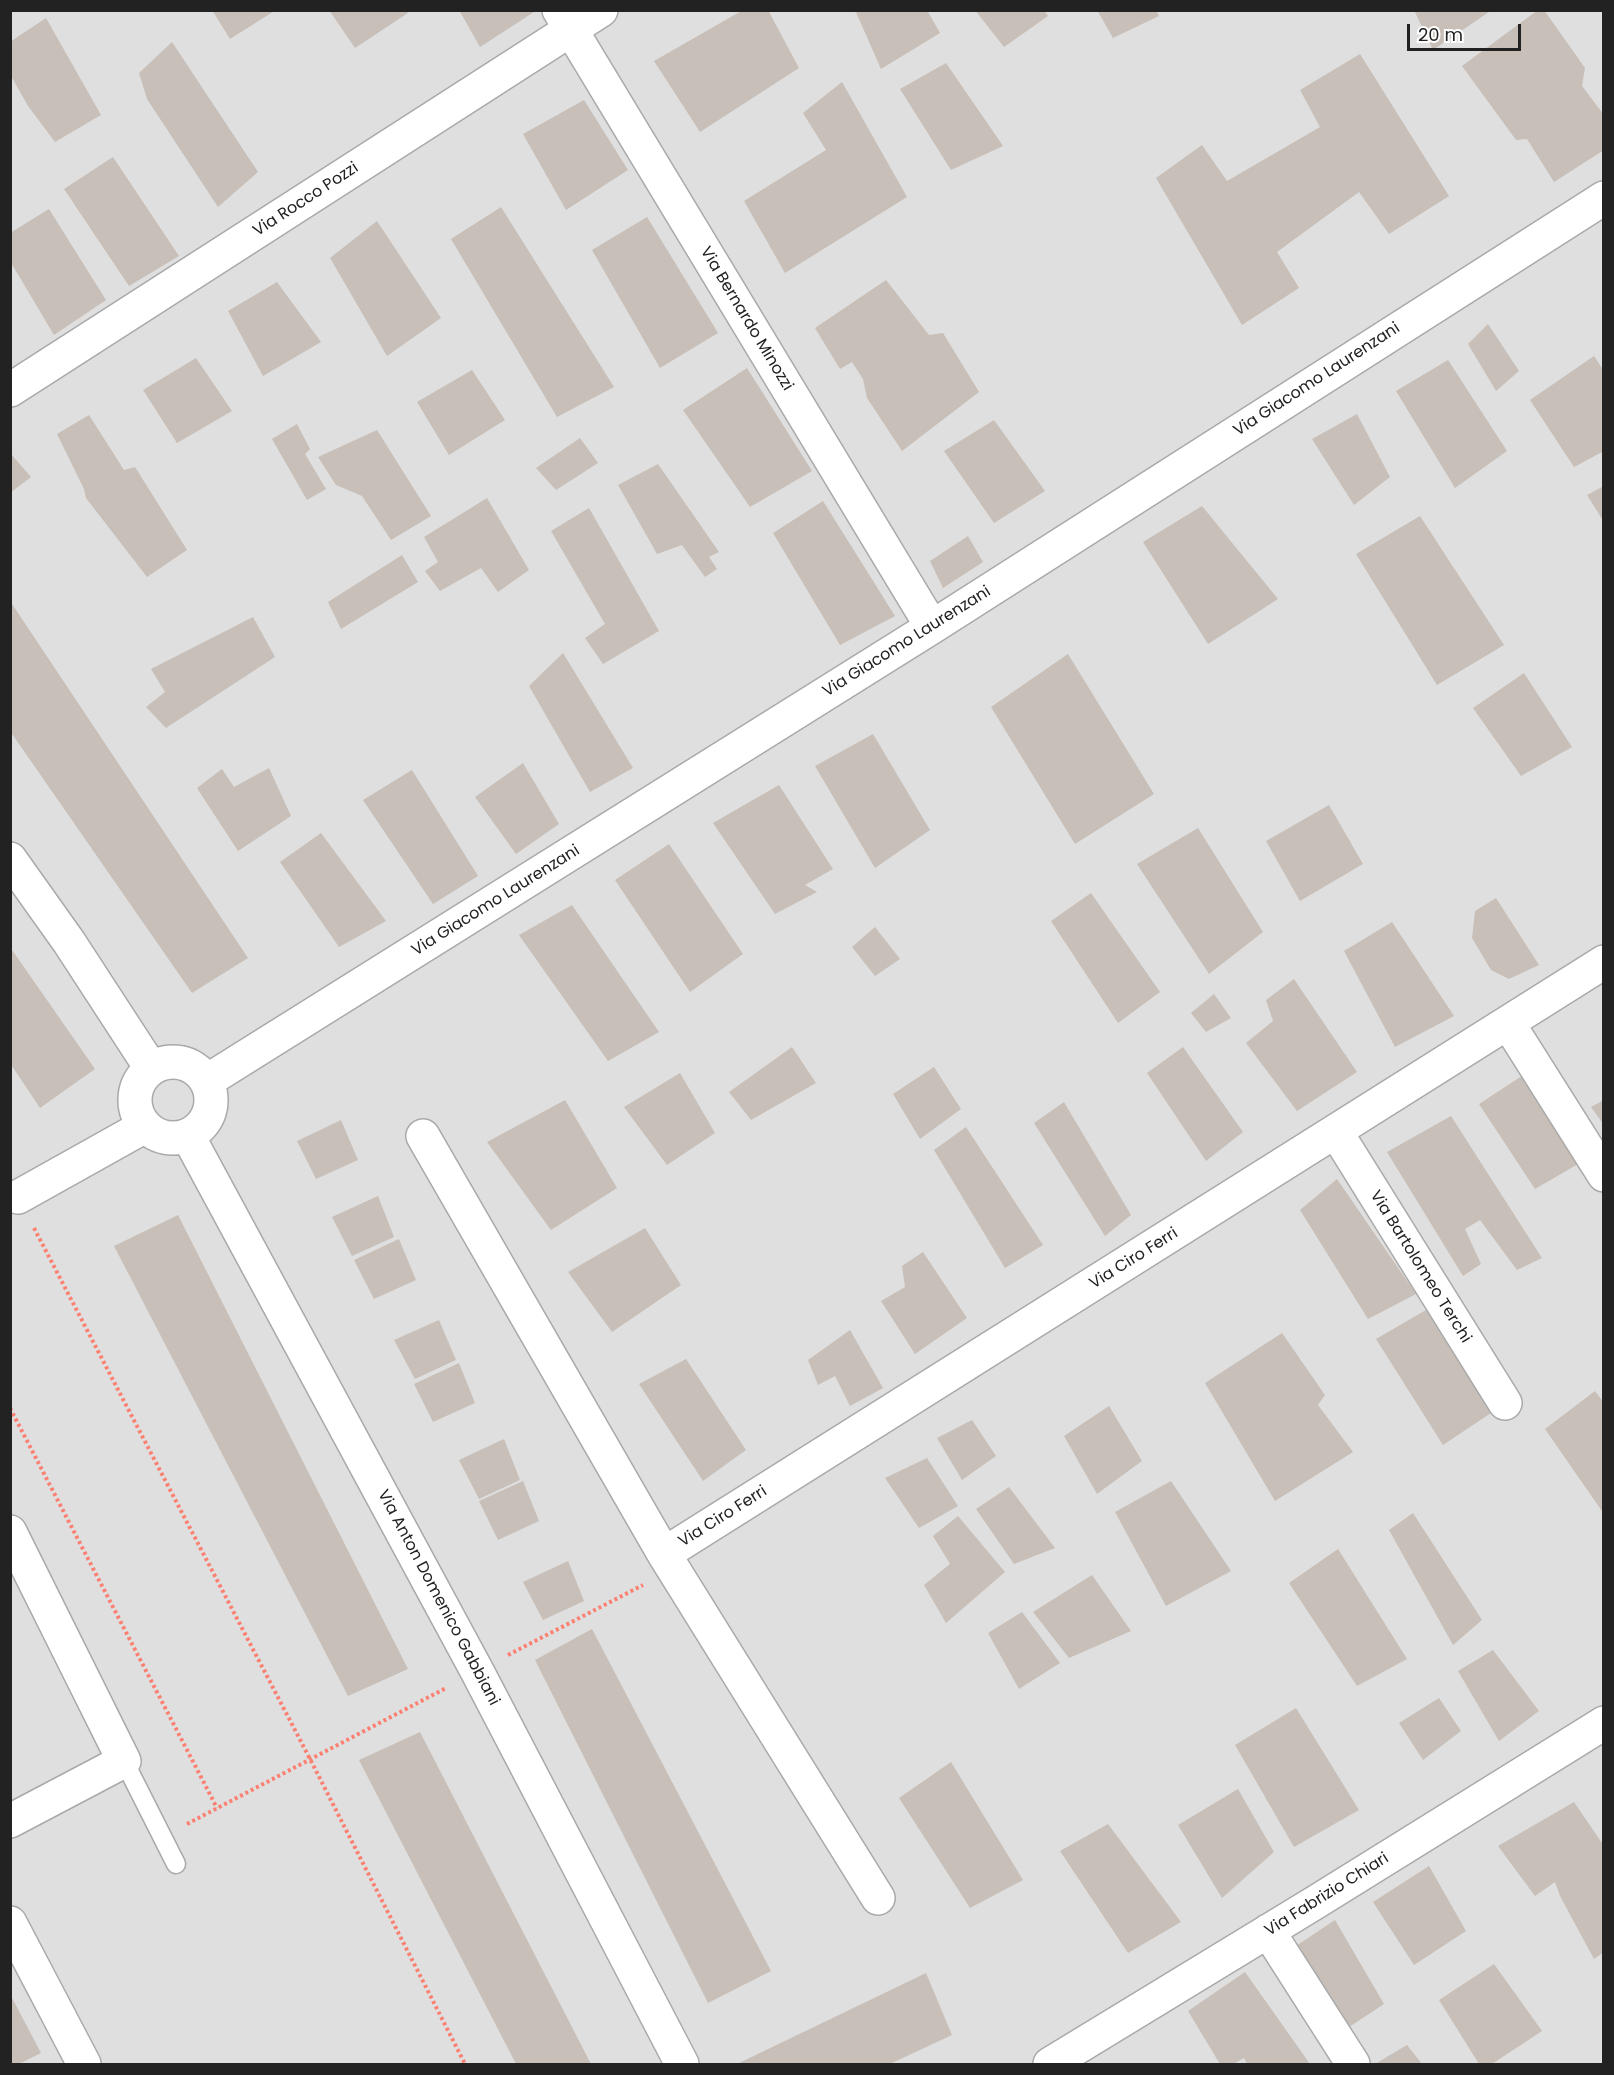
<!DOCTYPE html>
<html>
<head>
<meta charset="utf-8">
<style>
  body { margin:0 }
  #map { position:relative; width:1614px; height:2075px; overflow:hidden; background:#f2efe9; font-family:Poppins,sans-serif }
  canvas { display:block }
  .frame { position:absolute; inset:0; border:12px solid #222; pointer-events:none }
  .scale { position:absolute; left:1407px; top:24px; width:114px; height:27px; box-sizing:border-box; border:3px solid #222; border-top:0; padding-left:8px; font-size:18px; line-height:21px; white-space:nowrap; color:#222; -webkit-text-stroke:4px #fff; paint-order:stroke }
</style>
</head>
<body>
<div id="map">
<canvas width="1614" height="2075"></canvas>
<div class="frame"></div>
<div class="scale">20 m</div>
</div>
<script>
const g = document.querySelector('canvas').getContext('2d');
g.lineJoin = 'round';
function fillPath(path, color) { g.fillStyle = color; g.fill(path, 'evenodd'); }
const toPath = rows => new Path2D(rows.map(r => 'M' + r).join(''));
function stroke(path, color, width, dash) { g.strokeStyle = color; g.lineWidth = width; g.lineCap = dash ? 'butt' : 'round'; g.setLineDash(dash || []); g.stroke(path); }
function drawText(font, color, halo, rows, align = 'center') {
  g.font = font + ' Poppins,sans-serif'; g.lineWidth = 4.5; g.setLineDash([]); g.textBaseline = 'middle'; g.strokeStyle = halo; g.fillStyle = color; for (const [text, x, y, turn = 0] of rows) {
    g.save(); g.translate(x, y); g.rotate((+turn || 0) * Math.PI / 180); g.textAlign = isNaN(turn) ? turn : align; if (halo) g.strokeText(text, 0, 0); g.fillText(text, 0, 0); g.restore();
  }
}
fillPath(toPath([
  [11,11,1603,11,1603,2064,11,2064]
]), '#e0dfdf');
fillPath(toPath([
  [212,10,276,10,230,39],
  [329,10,406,10,408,13,355,48],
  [459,10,533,10,534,12,480,47],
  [743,10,768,10,799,68,700,132,654,61],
  [855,10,927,10,940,33,881,69],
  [975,10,1044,10,1048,16,1004,47],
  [1097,10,1156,10,1159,16,1113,38],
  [1414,10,1492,10,1433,50],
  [1538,10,1544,10,1585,68,1582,86,1604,115,1604,150,1554,182,1527,139,1516,140,1462,66],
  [46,18,101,115,55,142,28,106,10,74,10,42],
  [172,42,258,172,218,207,147,99,139,73],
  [1360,54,1449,196,1389,234,1359,192,1277,252,1299,288,1242,325,1156,178,1202,145,1227,181,1320,127,1300,90],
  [946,63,1003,146,951,170,900,89],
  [842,82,907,197,785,273,744,201,826,150,803,113],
  [584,100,628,170,566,210,523,134],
  [113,157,179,256,129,286,64,189],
  [501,207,614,387,557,417,451,239],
  [49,209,106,300,54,335,10,261,10,233],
  [647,217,718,333,660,368,592,250],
  [377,221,441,318,387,356,330,258],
  [886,280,929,335,943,333,979,392,902,451,867,398,863,379,852,362,840,369,815,328],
  [277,282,321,342,263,376,228,311],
  [1488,324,1519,371,1496,391,1468,344],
  [1594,356,1604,371,1604,451,1574,467,1530,400],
  [196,358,232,411,177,443,143,390],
  [1448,360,1507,451,1455,488,1396,391],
  [747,368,812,471,750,507,683,410],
  [472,370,505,420,449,455,417,402],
  [1357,414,1390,477,1354,505,1312,439],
  [89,415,124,470,135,467,187,550,147,577,86,498,84,489,57,434],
  [994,420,1045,491,994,523,944,451],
  [297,424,310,449,305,454,326,489,307,500,272,439],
  [377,430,431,516,391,540,362,496,336,485,318,457],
  [580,438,598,463,556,490,536,468],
  [10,453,31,477,10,493],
  [658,464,719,552,709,557,717,569,705,577,682,545,657,554,618,485],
  [1604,486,1604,522,1587,495],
  [487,498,529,570,498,592,481,568,440,591,425,571,438,562,424,537],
  [823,501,895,616,840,645,773,533],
  [1202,506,1278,599,1208,644,1143,542],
  [589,508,659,631,603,664,585,638,605,624,551,531],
  [1420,516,1504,645,1437,685,1356,554],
  [968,536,983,562,943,588,930,561],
  [402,555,418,582,341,629,328,602],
  [10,601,248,958,192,993,10,731],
  [253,617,275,657,166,728,146,707,165,692,151,669],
  [563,653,633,768,590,792,529,686],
  [1068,654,1154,794,1075,844,991,707],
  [1524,673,1572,747,1521,776,1473,708],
  [873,734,930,830,875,868,815,766],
  [523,763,559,824,516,854,475,797],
  [269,768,291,816,238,851,197,788,222,769,234,787],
  [412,770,478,876,433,904,363,800],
  [779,785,833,869,805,885,817,892,775,914,713,823],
  [1329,805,1363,864,1300,901,1266,841],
  [1198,828,1263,932,1209,974,1137,864],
  [321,833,386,921,339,947,280,862],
  [669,844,743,954,690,992,615,880],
  [1091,893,1160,992,1118,1023,1051,921],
  [1496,898,1539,965,1509,979,1491,970,1472,938,1475,911],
  [572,905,659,1032,608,1061,519,935],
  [1392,922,1454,1016,1395,1047,1344,951],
  [875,927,900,959,875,976,852,947],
  [10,947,95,1069,40,1108,10,1063],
  [1294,979,1357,1072,1297,1111,1246,1043,1273,1021,1266,1000],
  [1214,994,1231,1018,1206,1032,1191,1013],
  [792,1047,816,1083,751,1120,729,1092],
  [1183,1047,1243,1132,1206,1161,1147,1073],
  [934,1067,961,1109,920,1139,893,1094],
  [1528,1072,1585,1160,1535,1189,1479,1104],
  [680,1073,715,1133,667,1165,624,1107],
  [565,1100,617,1188,551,1230,487,1142],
  [1604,1100,1604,1125,1591,1107],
  [1064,1102,1131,1215,1105,1236,1034,1123],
  [1451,1116,1542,1258,1517,1270,1480,1220,1465,1229,1481,1264,1463,1276,1387,1152],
  [341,1120,358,1160,316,1179,297,1141],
  [966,1127,1043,1245,1005,1268,934,1150],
  [1337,1179,1416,1294,1368,1319,1300,1210],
  [378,1196,394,1237,352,1256,332,1217],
  [178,1215,408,1669,348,1696,114,1246],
  [645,1228,681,1285,612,1332,568,1272],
  [399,1239,416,1280,374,1299,354,1260],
  [923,1252,967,1318,915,1354,881,1301,905,1287,902,1266],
  [1426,1310,1491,1413,1443,1445,1376,1339],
  [439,1320,456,1360,415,1379,394,1340],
  [850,1330,883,1388,850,1406,835,1376,818,1385,808,1360],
  [1282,1333,1325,1395,1318,1405,1353,1452,1275,1501,1205,1383],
  [686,1359,746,1450,703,1481,639,1384],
  [459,1363,475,1403,433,1422,414,1384],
  [1595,1391,1604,1403,1604,1514,1545,1429],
  [1109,1406,1142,1461,1097,1494,1064,1436],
  [972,1420,996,1456,962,1480,937,1438],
  [504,1439,520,1480,479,1499,459,1460],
  [927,1458,958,1506,919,1528,885,1478],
  [523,1481,539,1521,498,1540,479,1501],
  [1171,1481,1231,1571,1166,1606,1115,1512],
  [1009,1487,1055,1548,1014,1564,976,1509],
  [1413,1513,1482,1620,1453,1645,1389,1530],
  [958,1516,1005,1572,946,1623,924,1585,950,1564,933,1536],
  [1338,1549,1407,1659,1357,1686,1289,1583],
  [568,1561,584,1601,543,1620,523,1582],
  [1092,1575,1131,1631,1069,1658,1033,1612],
  [1022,1612,1060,1663,1019,1689,988,1633],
  [592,1629,771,1971,708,2003,535,1660],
  [1493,1650,1539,1711,1499,1741,1458,1671],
  [1439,1698,1461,1731,1423,1760,1399,1723],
  [1296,1708,1359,1810,1294,1847,1235,1745],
  [420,1732,591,2064,516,2064,359,1760],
  [951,1762,1023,1880,970,1908,899,1798],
  [1238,1789,1274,1852,1222,1898,1178,1825],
  [1574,1802,1604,1846,1604,1952,1594,1959,1560,1896,1555,1882,1535,1896,1498,1846],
  [1108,1824,1181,1922,1128,1953,1060,1851],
  [1429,1866,1466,1931,1414,1965,1373,1902],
  [1335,1920,1384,2004,1346,2029,1293,1948],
  [1494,1964,1542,2031,1492,2064,1479,2064,1439,2000],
  [1245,1972,1310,2064,1247,2064,1244,2058,1233,2064,1220,2064,1188,2011],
  [926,1973,952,2035,890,2064,737,2064],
  [10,1994,41,2053,19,2064,10,2064],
  [1407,2045,1422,2064,1375,2064]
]), '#c7bfb8');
const lane = toPath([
  [124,1761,176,1864]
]);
const street = toPath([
  [559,10,932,627],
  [10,390,601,10],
  [10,859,69,942,151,1068],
  [1508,1023,1604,1175],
  '135 1100a38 38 0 1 1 76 0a38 38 0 1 1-76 0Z',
  [207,1081,932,627,1604,198],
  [1336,1132,1505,1403],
  [188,1136,477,1671,682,2064],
  [423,1136,664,1554,878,1898],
  [18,1197,145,1126],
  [10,1532,124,1761,10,1821],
  [664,1554,1604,962],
  [10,1923,84,2064],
  [1268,1931,1353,2064],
  [1050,2064,1316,1902,1604,1723]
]);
stroke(lane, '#a9a9a9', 21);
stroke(street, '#a9a9a9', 36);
stroke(toPath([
  [34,1228,310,1759,465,2064],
  [10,1408,217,1808],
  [508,1655,643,1585],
  [187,1824,446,1688]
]), '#fa8072', 4, [3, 3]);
stroke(lane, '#fff', 18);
stroke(street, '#fff', 33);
drawText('16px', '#222', '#fff', [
  ["Via Rocco Pozzi",306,200,-33],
  ["Via Bernardo Minozzi",746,319,59],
  ["Via Giacomo Laurenzani",1317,380,-33],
  ["Via Giacomo Laurenzani",907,642,-32],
  ["Via Giacomo Laurenzani",496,901,-32],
  ["Via Ciro Ferri",1134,1259,-32],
  ["Via Bartolomeo Terchi",1420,1267,58],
  ["Via Ciro Ferri",723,1517,-32],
  ["Via Anton Domenico Gabbiani",438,1598,62],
  ["Via Fabrizio Chiari",1327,1895,-32]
]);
</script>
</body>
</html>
